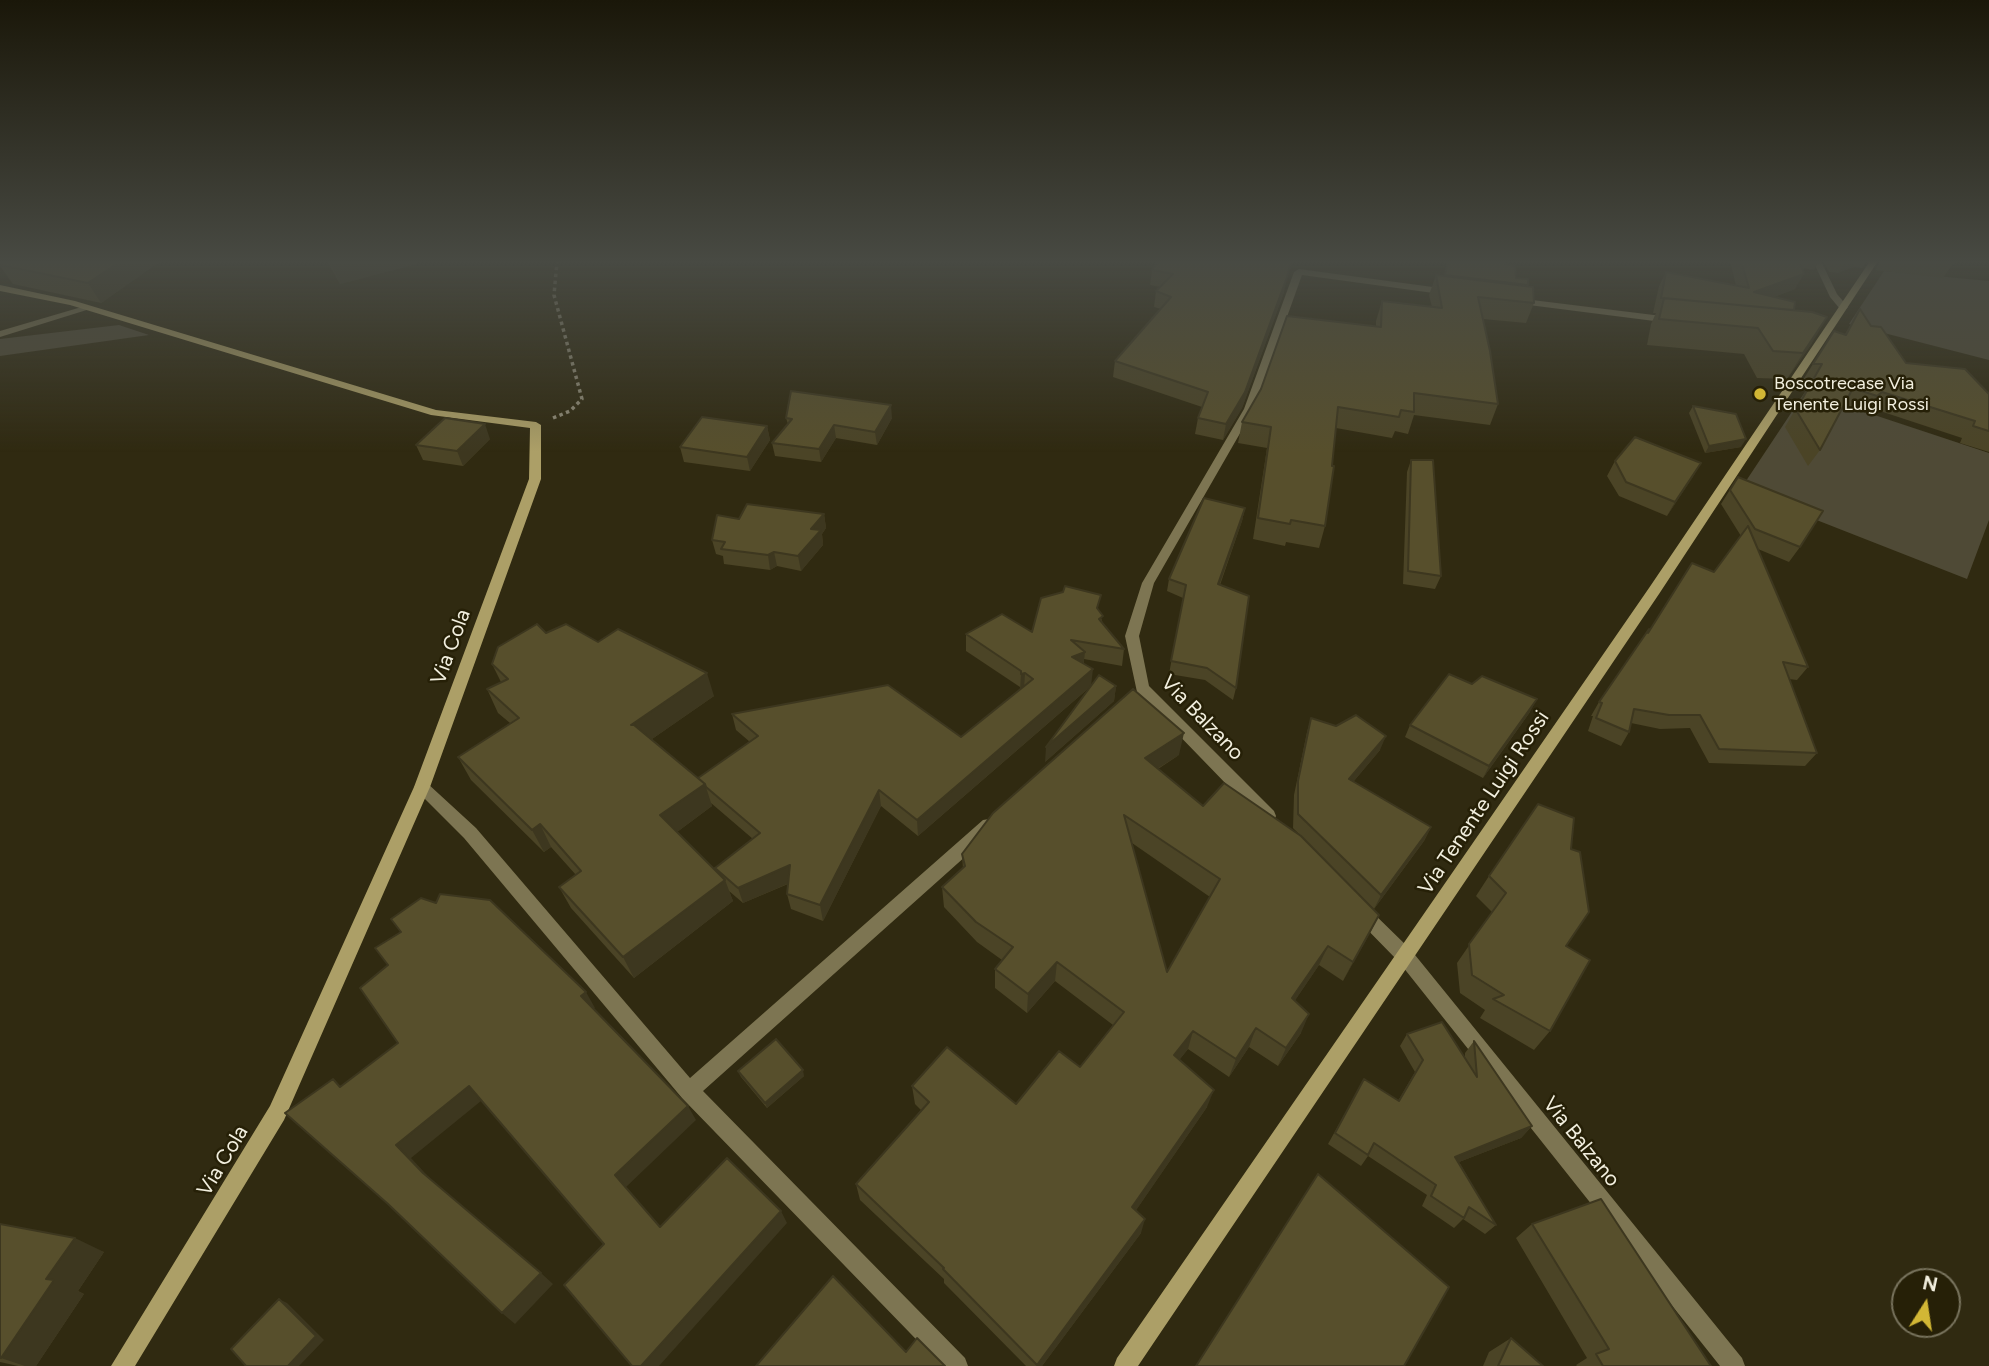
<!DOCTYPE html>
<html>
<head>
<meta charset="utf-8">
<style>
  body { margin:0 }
  #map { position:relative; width:1989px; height:1366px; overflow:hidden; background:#302a11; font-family:Figtree,sans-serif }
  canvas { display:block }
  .north { position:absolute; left:1891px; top:1268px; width:70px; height:70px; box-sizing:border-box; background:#262007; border:2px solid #78735d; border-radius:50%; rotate:12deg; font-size:19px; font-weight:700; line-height:28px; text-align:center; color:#f2efdf }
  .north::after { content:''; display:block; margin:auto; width:24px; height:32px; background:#d2b735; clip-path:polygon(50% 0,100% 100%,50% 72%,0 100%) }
</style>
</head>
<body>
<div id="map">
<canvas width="1989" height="1366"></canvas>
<div class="north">N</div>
</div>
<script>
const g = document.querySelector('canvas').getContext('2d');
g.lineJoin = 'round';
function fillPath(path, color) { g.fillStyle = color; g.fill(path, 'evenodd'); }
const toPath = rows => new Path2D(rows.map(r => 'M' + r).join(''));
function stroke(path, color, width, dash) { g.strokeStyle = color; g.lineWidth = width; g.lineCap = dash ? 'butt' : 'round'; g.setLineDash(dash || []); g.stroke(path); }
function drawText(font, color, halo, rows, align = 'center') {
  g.font = font + ' Figtree,sans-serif'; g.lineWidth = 5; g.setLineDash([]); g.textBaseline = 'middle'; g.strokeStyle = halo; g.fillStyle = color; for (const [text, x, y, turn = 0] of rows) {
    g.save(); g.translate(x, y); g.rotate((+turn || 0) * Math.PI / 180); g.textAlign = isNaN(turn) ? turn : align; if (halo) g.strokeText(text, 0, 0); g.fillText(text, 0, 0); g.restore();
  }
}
fillPath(toPath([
  [1884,271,1989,281,1989,360,1849,324],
  [119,325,149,335,0,356,0,339],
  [1805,392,1989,453,1989,520,1967,579,1740,490]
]), '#4f4a36');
stroke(toPath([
  [553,418,570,411,582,399,554,295,557,261]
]), '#908b77', 3.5, [3.5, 3.5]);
fillPath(toPath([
  [85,306,93,308,0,337,0,331,85,306]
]), '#7d7552');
fillPath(toPath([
  [1813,261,1821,261,1837,294,1848,307,1846,309,1840,309,1830,297,1813,261],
  [1299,269,1448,289,1453,292,1448,295,1302,275,1254,409,1154,583,1139,636,1149,686,1274,811,1276,816,1274,821,1268,822,1262,821,1137,692,1125,636,1142,583,1244,409,1294,272,1299,269],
  [1516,298,1670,317,1675,320,1670,323,1513,303,1511,301,1516,298],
  [422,781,427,783,476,828,690,1078,983,820,989,819,995,820,997,825,995,830,703,1091,965,1358,968,1366,942,1366,682,1098,464,838,417,791,414,787,417,783,422,781],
  [1360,904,1366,906,1411,950,1742,1358,1745,1366,1720,1366,1399,962,1354,916,1352,911,1354,906,1360,904]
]), '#7d7552');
fillPath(toPath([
  [1870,261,1878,261,1659,594,1138,1366,1114,1366,1117,1358,1649,588,1870,261],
  [0,285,75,301,436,410,536,422,541,425,541,479,430,787,284,1120,135,1366,111,1366,270,1106,414,787,529,479,530,428,431,415,70,305,0,291,0,285]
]), '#ac9f67');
fillPath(toPath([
  [6,261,161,261,101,303,13,284,0,266],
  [327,261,415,261,417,264,340,284],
  [1447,261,1505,261,1505,264,1516,278,1528,285,1534,303,1526,323,1483,319,1498,404,1490,425,1414,415,1408,434,1395,431,1392,438,1336,428,1325,526,1319,548,1286,542,1285,546,1253,539,1267,448,1238,443,1242,422,1376,326,1376,321,1382,301,1432,307,1429,295,1436,275,1444,276],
  [1730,261,1819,261,1814,270,1802,268,1795,289,1774,297,1794,310,1812,343,1787,379,1757,378,1744,354,1647,345,1651,324,1656,313,1653,313,1659,286,1666,272,1736,286],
  [1823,261,1867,261,1862,268,1853,267,1838,273,1829,272],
  [1879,261,1955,261,1943,278,1875,270,1880,262],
  [1152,270,1284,292,1242,408,1223,440,1195,434,1198,418,1202,407,1113,377,1115,361,1161,309,1154,307,1156,291,1160,287,1150,285],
  [1860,309,1871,326,1906,363,1989,394,1989,452,1960,443,1962,438,1871,408,1866,413,1844,405,1820,450,1808,466,1785,427,1812,381,1803,380,1813,364,1845,334],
  [1693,406,1741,447,1705,453,1689,413],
  [786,418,892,418,877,445,836,438,821,462,775,456,772,443,788,424],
  [767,426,770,440,750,471,684,462,680,447],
  [490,439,463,466,423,460,416,445],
  [1411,460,1441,576,1435,589,1403,584,1407,472],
  [1615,461,1701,463,1667,516,1619,496,1607,476],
  [1738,477,1800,547,1789,562,1758,549,1808,667,1797,680,1789,679,1817,753,1805,766,1709,763,1690,728,1660,729,1631,723,1629,732,1621,746,1588,731,1593,716,1591,716,1599,702,1714,572,1741,536,1721,504],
  [1245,508,1242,521,1220,585,1236,688,1233,700,1205,680,1169,674,1183,598,1167,591,1169,579],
  [824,514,826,528,822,534,823,545,801,571,777,566,770,570,724,564,723,556,716,554,712,540,739,519],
  [1099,611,1103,624,1124,649,1122,666,1084,659,1084,664,1091,685,1116,686,1114,701,1045,762,1090,687,918,836,881,806,823,921,791,909,787,894,788,884,743,903,729,891,733,901,634,978,571,908,559,887,576,875,551,847,544,852,471,780,458,757,510,723,498,713,487,689,501,682,492,664,546,633,598,642,714,696,652,739,698,778,750,742,736,730,732,714,961,737,1020,689,1020,687,966,651,966,634,1032,632],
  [711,803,753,839,715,868,716,871,677,832,712,806],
  [1530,712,1483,778,1405,737,1410,725],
  [1311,718,1380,750,1353,782,1431,827,1424,841,1374,909,1293,828,1294,795,1307,732],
  [1179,755,1158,769,1203,806,1379,915,1343,981,1319,965,1295,1000,1301,1033,1278,1066,1249,1047,1229,1077,1188,1049,1179,1060,1207,1107,1136,1210,1141,1233,1042,1366,1026,1366,944,1283,944,1279,860,1200,856,1184,921,1110,915,1104,912,1086,1016,1104,1080,1067,1113,1025,1055,981,1027,1013,995,988,995,969,1002,960,977,942,944,907,942,887,963,869,962,854],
  [1132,843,1210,897,1167,972],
  [1571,849,1566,946,1550,1031,1534,1050,1480,1018,1485,1010,1460,993,1457,963,1492,912,1476,896,1489,876],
  [1407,1034,1465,1058,1465,1053,1474,1041,1532,1126,1521,1138,1459,1162,1496,1225,1485,1234,1463,1219,1454,1228,1422,1206,1427,1195,1368,1156,1361,1166,1328,1144,1364,1079,1398,1101,1415,1072,1400,1046],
  [738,1071,804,1076,767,1108,741,1077],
  [0,1224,104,1252,78,1291,84,1294,36,1366,18,1366,0,1362],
  [1532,1224,1711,1366,1577,1366,1576,1365,1587,1358,1516,1238],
  [1511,1338,1543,1366,1483,1366,1489,1352]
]), '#4b4426');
fillPath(toPath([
  [121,261,161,261,101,303,88,283],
  [344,261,415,261,417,264,340,284,331,264],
  [1291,261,1284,292,1242,408,1223,440,1226,424],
  [1846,261,1857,261,1853,267,1838,273],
  [1804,274,1795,289,1749,306,1754,292],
  [1827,317,1812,343,1787,379,1803,353],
  [1882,392,1871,408,1866,413,1877,396],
  [891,405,892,418,877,445,875,432],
  [485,424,490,439,463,466,457,451],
  [834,425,836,438,821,462,819,449],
  [767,426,770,440,750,471,747,457],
  [1746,439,1741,447,1705,453,1709,446],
  [1701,463,1693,477,1667,516,1675,502],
  [1245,508,1242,521,1215,597,1218,584],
  [824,514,826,528,822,534,823,545,801,571,798,556,811,529],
  [774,552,777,566,770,570,768,555],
  [1085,652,1083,669,1072,657],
  [1093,669,1091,686,918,836,917,820],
  [707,673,714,696,639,748,631,725],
  [1025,673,1024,689,1020,691,1021,674],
  [1116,686,1114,701,1045,762,1046,747],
  [1537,699,1530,712,1483,778,1489,766],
  [1184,733,1179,755,1141,779,1145,758],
  [1386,736,1380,750,1343,794,1349,779],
  [705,784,712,806,669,838,660,815],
  [879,790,881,806,823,921,820,905],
  [540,824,551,847,544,852,532,830],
  [1431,827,1424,841,1374,909,1381,895],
  [790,865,794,881,743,903,738,888],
  [725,880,733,901,634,978,623,957],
  [1379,915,1369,935,1343,981,1353,962],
  [1328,946,1319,965,1284,1017,1292,998],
  [1057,962,1055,981,1027,1013,1028,994],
  [586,992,595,1008,590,1011,581,996],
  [1309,1014,1301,1033,1278,1066,1286,1048],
  [1256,1028,1249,1047,1229,1077,1236,1059],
  [1193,1031,1188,1049,1169,1073,1174,1055],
  [803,1070,804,1076,767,1108,765,1103],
  [469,1086,481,1101,411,1158,437,1186,423,1173,396,1145],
  [1214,1090,1207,1107,1128,1222,1132,1207],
  [688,1106,696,1120,625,1188,615,1175],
  [1532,1126,1521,1138,1446,1167,1455,1157],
  [781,1211,787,1223,659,1366,641,1366],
  [1145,1219,1141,1233,1042,1366,1037,1366],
  [75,1238,104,1252,78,1291,84,1294,36,1366,25,1366,1,1358,46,1279],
  [541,1273,553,1284,515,1324,502,1313],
  [279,1299,287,1303,324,1340,299,1366,288,1366]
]), '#3d371f');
const building = toPath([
  [6,261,121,261,88,283,0,265,6,261],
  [329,261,344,261,331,264,329,261],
  [1158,261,1291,261,1287,277,1245,392,1226,424,1198,418,1208,392,1115,361,1171,297,1156,291,1173,274,1152,270,1158,261],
  [1448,261,1505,261,1505,264,1515,266,1516,278,1528,279,1528,285,1445,275,1448,261],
  [1741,261,1799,261,1804,274,1754,292,1795,302,1794,310,1661,298,1666,272,1749,288,1741,261],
  [1931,261,1955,261,1953,264,1931,261],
  [1436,275,1533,287,1534,303,1478,297,1490,351,1498,404,1414,393,1414,412,1401,410,1399,417,1338,407,1332,466,1334,466,1325,526,1291,520,1290,524,1258,518,1271,427,1242,422,1261,389,1287,316,1381,327,1382,301,1442,308,1436,275],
  [1664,298,1812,312,1827,317,1803,353,1773,351,1758,328,1659,319,1664,298],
  [1860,309,1871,326,1881,327,1906,363,1965,369,1989,394,1989,431,1973,426,1975,421,1882,392,1877,396,1853,388,1820,450,1796,410,1822,364,1813,364,1834,331,1846,335,1860,309],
  [791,391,891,405,875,432,834,425,819,449,772,443,792,419,786,418,791,391],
  [1693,406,1736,414,1746,439,1709,446,1693,406],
  [702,417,767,426,747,457,680,447,702,417],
  [445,418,485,424,457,451,416,445,445,418],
  [1635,437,1701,463,1675,502,1626,482,1615,461,1635,437],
  [1411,460,1433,460,1441,576,1408,571,1411,460],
  [1738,477,1823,511,1800,547,1755,529,1730,490,1738,477],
  [1204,498,1245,508,1218,584,1249,596,1236,688,1207,668,1171,661,1186,585,1169,579,1204,498],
  [747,504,824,514,811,529,821,530,798,556,774,552,768,555,721,549,725,542,712,540,717,515,739,519,747,504],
  [1748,526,1808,667,1783,662,1817,753,1719,749,1700,715,1669,715,1634,709,1629,732,1596,718,1602,703,1599,702,1649,629,1648,633,1692,563,1714,572,1748,526],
  [1065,586,1101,595,1097,608,1103,616,1099,619,1124,649,1071,640,1085,652,1072,657,1093,669,917,820,879,790,820,905,787,894,790,865,738,888,715,868,760,833,706,787,705,784,698,778,758,736,732,714,888,685,961,737,1033,679,1025,673,1021,674,1021,671,966,634,1002,614,1032,632,1041,598,1063,592,1065,586],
  [537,624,546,633,566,624,598,642,618,629,707,673,631,725,634,725,705,784,660,815,725,880,623,957,559,887,581,871,540,824,532,830,458,757,519,718,487,689,508,679,492,664,498,647,537,624],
  [1449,674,1472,684,1482,676,1537,699,1489,766,1410,725,1449,674],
  [1099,675,1116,686,1046,747,1099,675],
  [1133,689,1184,733,1145,758,1203,806,1224,783,1301,836,1379,915,1353,962,1328,946,1292,998,1309,1014,1286,1048,1256,1028,1236,1059,1193,1031,1174,1055,1214,1090,1132,1207,1145,1219,1037,1365,943,1269,944,1268,856,1184,929,1102,912,1086,947,1047,1016,1104,1059,1051,1080,1067,1124,1012,1057,962,1028,994,995,969,1013,947,976,922,942,887,965,866,962,854,993,813,1133,689],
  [1124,815,1220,879,1167,972,1124,815],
  [1356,715,1386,736,1349,779,1431,827,1381,895,1298,814,1298,781,1311,718,1336,726,1356,715],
  [1538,804,1574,818,1571,849,1580,852,1589,912,1566,946,1590,960,1550,1031,1493,999,1504,995,1472,975,1469,944,1506,893,1489,876,1538,804],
  [440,894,490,900,586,992,581,996,688,1106,615,1175,660,1227,727,1158,781,1211,641,1366,632,1366,564,1285,604,1244,469,1086,396,1145,423,1173,541,1273,502,1313,388,1204,285,1113,333,1079,340,1087,398,1043,360,988,388,965,375,948,401,932,391,919,421,898,436,903,440,894],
  [1442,1022,1477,1077,1474,1041,1532,1126,1455,1157,1496,1225,1469,1207,1464,1218,1431,1196,1436,1185,1374,1143,1368,1155,1335,1133,1364,1079,1399,1101,1423,1060,1407,1034,1442,1022],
  [776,1039,803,1070,765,1103,738,1071,776,1039],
  [1318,1174,1449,1287,1404,1366,1196,1366,1318,1174],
  [1601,1199,1711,1366,1603,1366,1596,1354,1609,1349,1532,1224,1601,1199],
  [0,1224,75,1238,46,1279,54,1280,1,1358,0,1358,0,1224],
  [833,1276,906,1352,917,1338,945,1366,756,1366,833,1276],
  [279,1299,316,1336,288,1366,246,1366,231,1349,279,1299],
  [1511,1338,1543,1366,1498,1366,1511,1338]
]);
fillPath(building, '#574f2c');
stroke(building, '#3d371f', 2);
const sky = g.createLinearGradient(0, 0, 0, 452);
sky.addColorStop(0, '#1a1709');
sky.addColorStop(0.58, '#484a43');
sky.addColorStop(1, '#484a4300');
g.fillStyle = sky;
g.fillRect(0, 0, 1989, 452);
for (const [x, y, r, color] of [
  [1760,394,7,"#d2b735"]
]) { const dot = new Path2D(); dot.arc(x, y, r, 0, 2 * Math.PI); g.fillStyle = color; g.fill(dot); stroke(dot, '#262007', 2.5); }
drawText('18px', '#f2efdf', '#262007', [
  ["Boscotrecase Via",1774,384],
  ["Tenente Luigi Rossi",1774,405]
], 'left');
drawText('21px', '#f2efdf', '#262007', [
  ["Via Cola",451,647,-70],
  ["Via Balzano",1202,718,46],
  ["Via Tenente Luigi Rossi",1484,803,-56],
  ["Via Balzano",1581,1142,51],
  ["Via Cola",223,1161,-59]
]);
</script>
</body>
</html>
